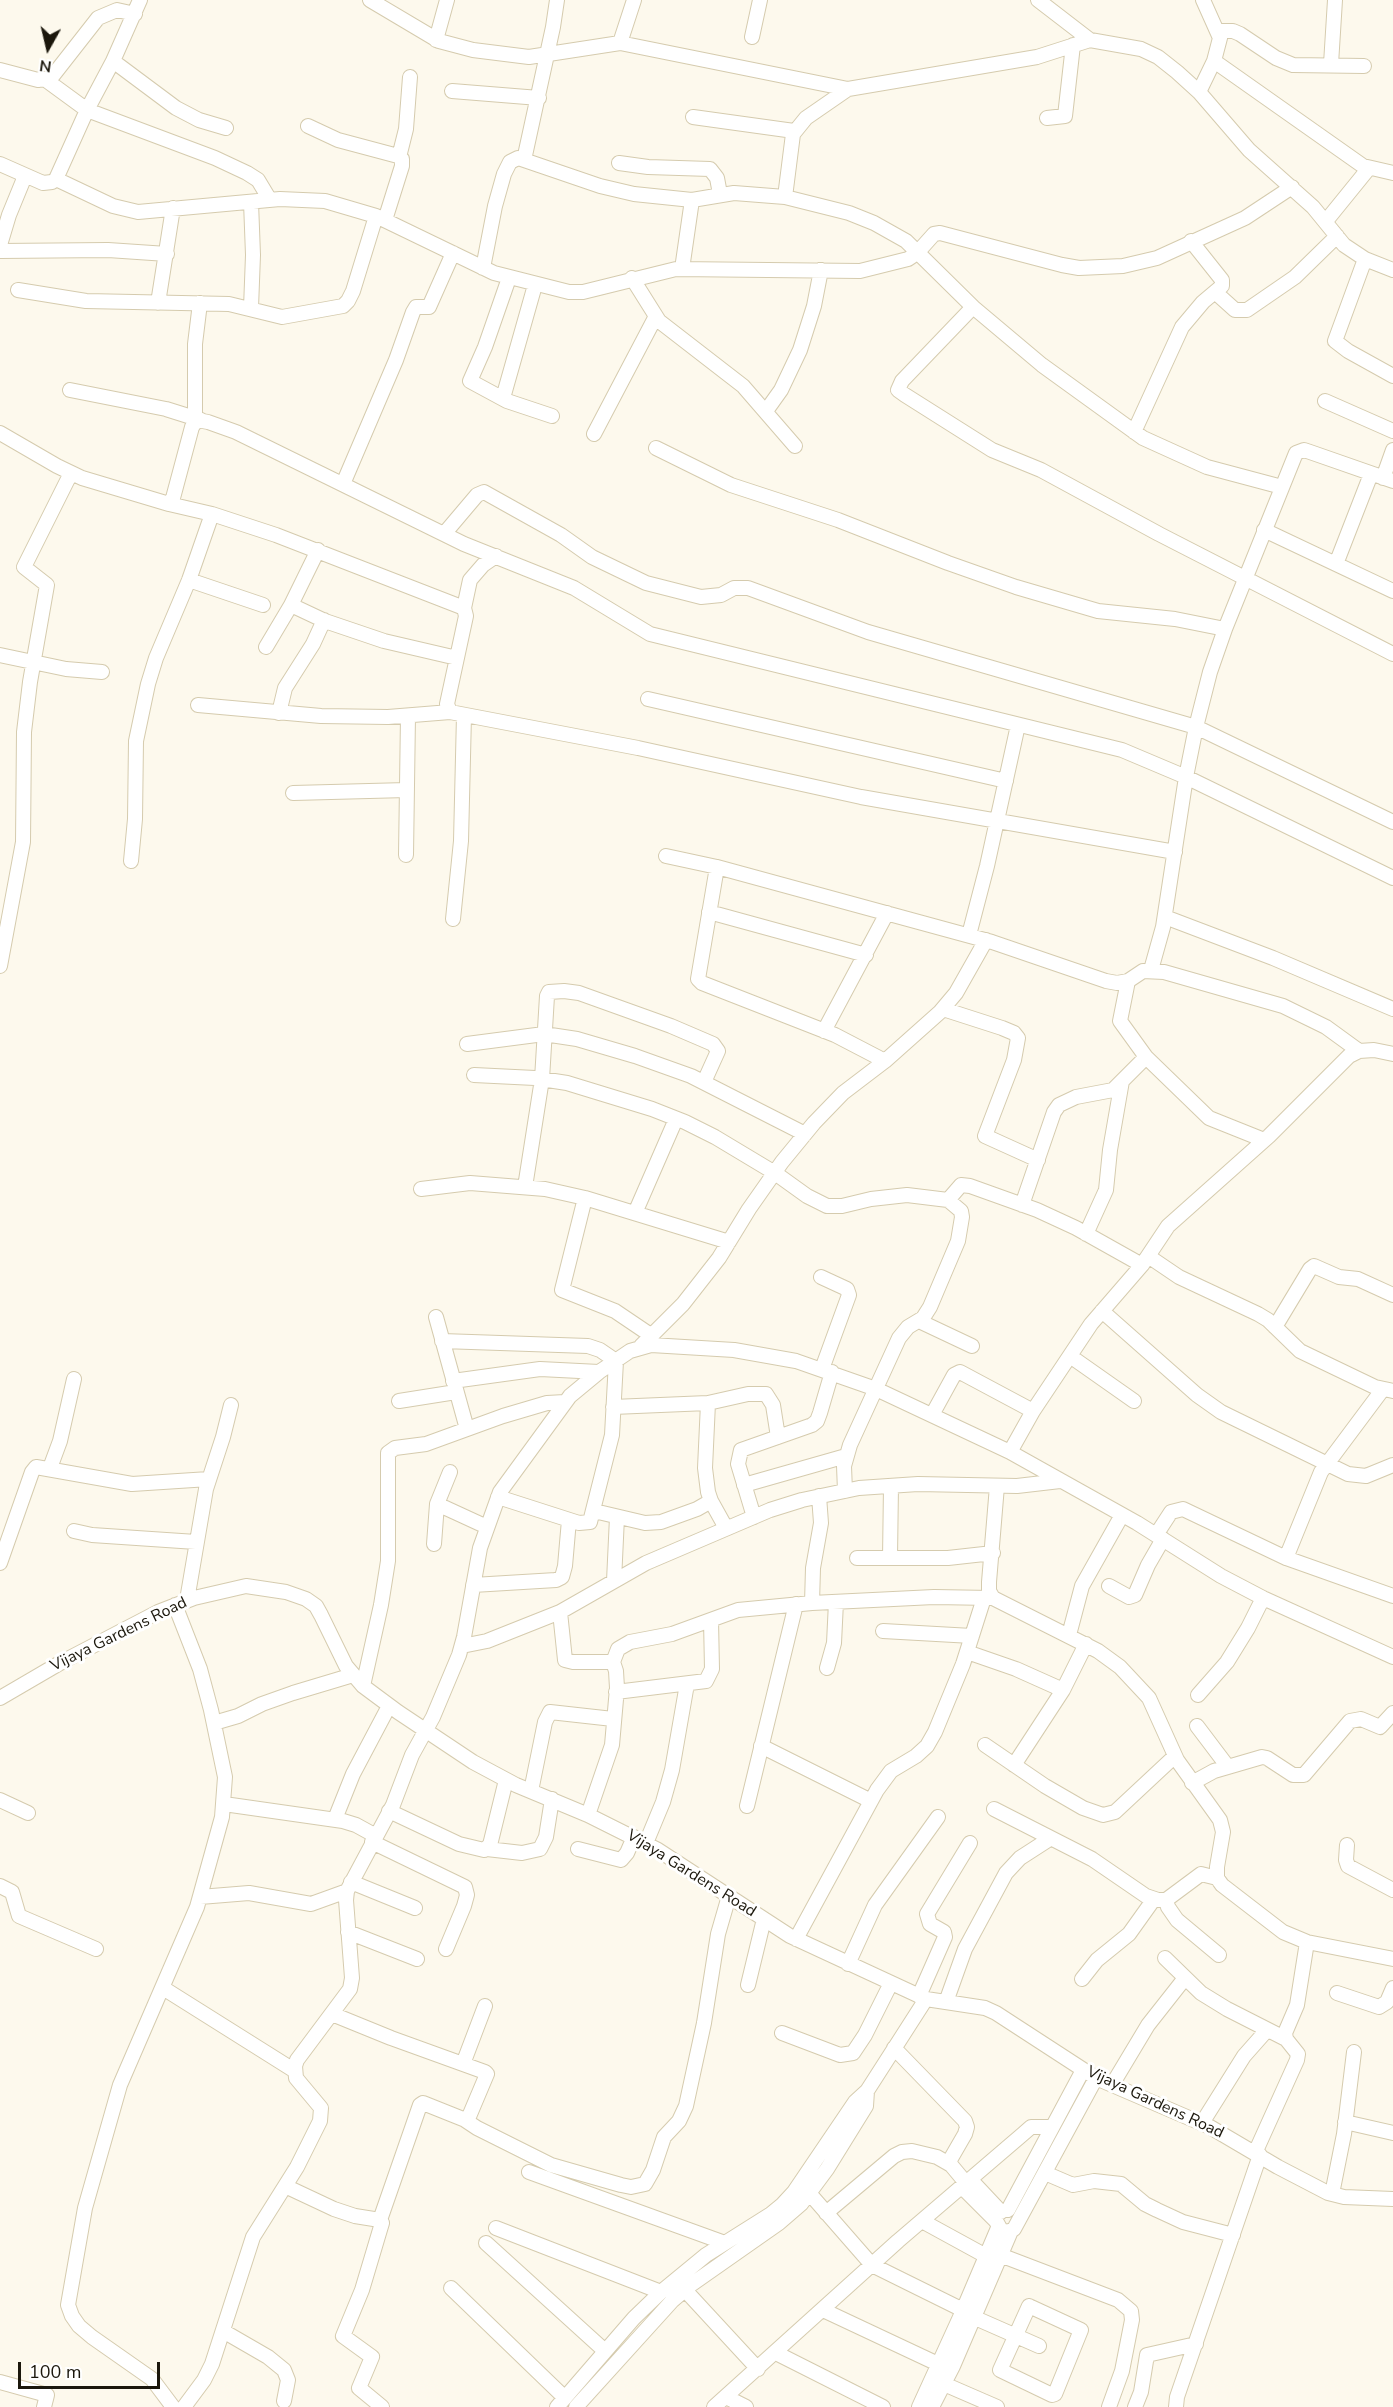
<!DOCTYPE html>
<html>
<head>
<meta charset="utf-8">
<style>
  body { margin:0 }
  #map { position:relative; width:1393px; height:2407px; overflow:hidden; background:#fdf9ed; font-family:"Nunito Sans",sans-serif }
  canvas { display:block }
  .north { position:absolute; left:18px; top:18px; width:60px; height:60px; -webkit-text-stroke:4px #fff; paint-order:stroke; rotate:188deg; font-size:16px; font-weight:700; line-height:24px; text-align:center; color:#1b170c }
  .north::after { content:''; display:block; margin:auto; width:21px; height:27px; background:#1b170c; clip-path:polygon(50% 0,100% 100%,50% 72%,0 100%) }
  .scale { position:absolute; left:18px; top:2362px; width:142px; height:27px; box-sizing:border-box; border:3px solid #1b170c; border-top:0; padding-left:8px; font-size:18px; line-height:21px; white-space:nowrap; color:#1b170c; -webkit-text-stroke:4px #fff; paint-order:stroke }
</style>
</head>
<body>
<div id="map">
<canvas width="1393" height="2407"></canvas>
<div class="north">N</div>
<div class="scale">100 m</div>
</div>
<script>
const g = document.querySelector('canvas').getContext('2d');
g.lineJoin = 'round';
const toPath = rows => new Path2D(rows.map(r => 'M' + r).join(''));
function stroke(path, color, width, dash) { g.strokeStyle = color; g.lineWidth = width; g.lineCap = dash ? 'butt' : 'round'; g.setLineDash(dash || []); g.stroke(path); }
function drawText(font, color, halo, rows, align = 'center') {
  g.font = font + ' "Nunito Sans",sans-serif'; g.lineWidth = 6; g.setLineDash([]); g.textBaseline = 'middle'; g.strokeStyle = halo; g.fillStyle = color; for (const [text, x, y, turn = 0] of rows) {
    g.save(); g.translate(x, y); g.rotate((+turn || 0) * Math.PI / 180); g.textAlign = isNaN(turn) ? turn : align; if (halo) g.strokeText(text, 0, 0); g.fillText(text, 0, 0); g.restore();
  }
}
const minor = toPath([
  [370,0,439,41,473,50,529,57,620,43,848,89],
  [1038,0,1090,40,1141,49,1158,57,1177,72,1199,92,1249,150,1313,207,1344,245,1365,259,1393,270],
  [1203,0,1220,38,1214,61],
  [1218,31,1233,31,1240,34,1276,58,1293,65,1364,66],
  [752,37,760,0],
  [436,40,447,0],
  [620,43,634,0],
  [113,61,176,108,199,120,226,128],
  [1331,64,1335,0],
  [0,70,38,80,51,78,98,18,117,10,135,14],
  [46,80,87,110,215,158,247,173,258,180,270,200],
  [452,91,539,98],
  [1199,92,1214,61,1363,166,1393,173],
  [693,117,794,131],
  [1047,118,1065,116,1073,45],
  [308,126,338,140,398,156,402,159,402,166,385,220],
  [399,157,406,129,410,77],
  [524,160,553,27,557,0],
  [619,163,648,167,710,169,717,178,720,194],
  [0,164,43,183,52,182,56,179,87,110,113,61,140,0],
  [56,179,113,206,138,212,280,199,325,201,376,216,494,273,569,292,583,292,676,269,860,271,908,259,917,253,934,234,940,233,1062,265,1079,268,1123,266,1157,258,1245,218,1292,187],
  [785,197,793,134,806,118,848,89,1037,57,1090,40],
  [1326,221,1369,168],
  [0,245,9,215,25,176],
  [0,251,108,250,167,254],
  [1365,259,1335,341,1348,351,1393,376],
  [483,268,495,206,504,174,510,162,518,158,600,186,634,194,692,200,734,193,785,197,849,213,874,223,906,241,973,307,902,381,898,390,905,395,992,450,1041,470,1159,534,1393,654],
  [682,269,692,200],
  [509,278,485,347,470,381,507,401,552,416],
  [632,278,659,321,743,386,795,446],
  [18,290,86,301,229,304,282,317,343,306,348,301,353,291,376,216],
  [1215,292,1235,310,1247,310,1295,277,1337,236],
  [158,303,173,208],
  [973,307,1042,365,1143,438,1207,467,1282,487],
  [251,308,253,255,251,202],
  [70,390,166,409,201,420],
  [503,398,535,285],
  [1325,401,1393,431],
  [766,411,781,390,800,350,814,306,821,270],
  [195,418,195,344,200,303],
  [1134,432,1182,327,1203,302,1222,286,1222,280,1191,241],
  [0,433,57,466,82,478,169,504,173,498,192,427,197,420,208,422,236,432,464,544,574,588,650,634,1122,750,1186,777,1393,878],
  [594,434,656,316],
  [656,448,731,485,838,520,948,563,1016,587,1098,611,1175,619,1225,629],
  [1383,478,1393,450],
  [343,484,396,360,413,312,416,307,429,307,453,253],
  [169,504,212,514,276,535,464,608,466,616,447,704,450,712,638,748,861,797,1175,852],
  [1264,530,1393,591],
  [444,534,477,495,484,492,561,535,592,557,646,583,701,597,721,595,734,588,748,588,868,632,1196,727,1393,822],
  [1336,564,1371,474],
  [189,580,263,605],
  [291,605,325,621,384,641,457,658],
  [464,608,470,580,483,565,496,556],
  [266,647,291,605,318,550],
  [0,655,66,669,102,672],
  [648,699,1006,781],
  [198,705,321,716,388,717,450,712],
  [279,713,285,688,313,644,324,620],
  [293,793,407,790],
  [406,855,408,716],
  [666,856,717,867,992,942,1106,981,1117,983,1128,981,1143,971,1164,972,1283,1006,1326,1027,1359,1051],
  [131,861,135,819,136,741,148,684,156,658,189,580,212,514],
  [717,867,698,979,702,983,835,1035,885,1061],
  [709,912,866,955],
  [1165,917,1273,958,1393,1009],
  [453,919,461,841,464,715],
  [969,935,987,866,1018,725],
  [0,966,23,842,24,732,30,682,47,585,24,567,71,473],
  [1151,970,1163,927,1186,777,1196,727,1210,672,1225,629,1296,453,1304,450,1310,452,1393,481],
  [1128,981,1120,1021,1146,1057,1209,1118,1264,1140],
  [943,1009,1002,1028,1014,1033,1018,1038,1014,1060,985,1136,1038,1160],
  [824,1031,887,913],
  [467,1044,544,1034,577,1039,635,1056,691,1076,805,1134],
  [474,1075,535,1078,567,1083,652,1109,685,1122,715,1137,775,1173,807,1196,827,1206,842,1206,871,1199,907,1195,948,1200,961,1185,970,1186,1037,1210,1076,1228,1142,1265],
  [525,1187,542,1079,547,996,549,992,564,991,579,993,671,1026,713,1044,718,1051,704,1082],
  [421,1189,470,1183,545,1189,585,1198,729,1242],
  [585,1198,562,1290,615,1311,652,1336],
  [1022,1205,1054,1112,1059,1105,1076,1097,1113,1090,1146,1057],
  [635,1213,676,1119],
  [1086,1234,1106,1190,1110,1150,1122,1081],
  [1148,1256,1179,1277,1258,1314,1268,1320,1300,1351,1375,1387,1393,1391],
  [821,1277,847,1289,849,1295,822,1369],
  [1102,1311,1197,1395,1221,1412,1348,1474,1366,1476,1393,1465],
  [436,1317,467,1429],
  [919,1321,972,1346],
  [1275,1327,1310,1269,1314,1266,1339,1277,1358,1279,1393,1295],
  [442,1341,588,1346,600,1350,616,1361,612,1435,590,1522,579,1523,498,1497],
  [641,1346,683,1304,719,1258,749,1209,782,1162,814,1123,843,1093,885,1061,940,1012,956,993,986,940],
  [1070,1356,1134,1401],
  [453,1381,540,1369,599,1372],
  [399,1401,456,1392],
  [708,1403,705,1468,708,1492,711,1501,726,1528],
  [613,1407,708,1403,748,1394,766,1394,773,1405,778,1437],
  [932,1415,954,1375,960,1372,1033,1411],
  [1010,1452,1033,1411,1091,1324,1142,1265,1168,1226,1269,1136,1349,1056,1359,1051,1374,1050,1393,1054],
  [50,1468,60,1441,74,1379],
  [744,1485,846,1456],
  [997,1486,989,1582,989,1591,993,1598,1098,1651,1120,1667,1149,1698,1177,1760,1220,1820,1223,1832,1217,1867,1217,1878,1222,1885,1283,1932,1307,1942,1393,1959],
  [845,1491,844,1466,850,1445,899,1338,908,1327,923,1318,930,1307,958,1241,962,1217,961,1211,948,1200],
  [437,1504,487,1527],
  [594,1511,645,1523,661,1522,697,1509,711,1501],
  [754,1517,738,1464,741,1450,812,1425,817,1421,820,1413,832,1372],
  [74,1531,92,1535,196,1542],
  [1156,1535,1171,1512,1183,1509,1286,1558,1393,1596],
  [434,1544,437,1504,450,1472],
  [857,1558,948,1558,993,1553],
  [890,1558,891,1486],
  [1286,1558,1321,1472,1383,1389],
  [0,1563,32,1472,36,1467,132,1484,209,1479],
  [614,1581,617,1517],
  [473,1585,556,1580,562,1577,565,1566,569,1520],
  [1109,1586,1129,1597,1135,1595,1148,1565,1163,1539],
  [187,1600,206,1489,223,1437,231,1405],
  [812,1603,813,1568,821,1523,819,1496],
  [560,1612,565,1660,573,1662,613,1662,616,1671,617,1688,612,1745,588,1815],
  [883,1631,972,1636],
  [1069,1635,1082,1586,1122,1515],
  [462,1646,487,1641,560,1612,646,1563,770,1510,802,1500,859,1488,918,1484,1017,1486,1060,1481],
  [967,1652,1016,1669,1063,1690],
  [613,1662,618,1649,630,1642,672,1634,738,1610,812,1603,934,1597,991,1598],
  [827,1668,834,1643,836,1602],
  [363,1686,381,1605,388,1561,388,1453,395,1448,426,1444,503,1416,547,1403,565,1402],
  [616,1692,706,1681,712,1669,711,1620],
  [1198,1695,1227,1662,1248,1628,1263,1598],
  [0,1698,60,1663,158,1612,194,1598,246,1586,286,1592,306,1599,316,1606,321,1615,346,1666,363,1686,398,1712,473,1762,516,1785,588,1815,658,1850,790,1936,926,1999,985,2008,996,2013,1096,2078,1210,2127,1278,2167,1328,2193,1344,2197,1393,2199],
  [214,1723,238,1716,262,1704,293,1693,353,1675],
  [1197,1726,1228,1767],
  [985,1745,1045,1786,1083,1808,1103,1815,1115,1812,1175,1756],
  [761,1746,871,1801],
  [1014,1765,1063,1690,1086,1644],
  [1192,1783,1214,1771,1262,1757,1267,1758,1293,1775,1304,1775,1350,1721,1361,1719,1380,1727,1393,1713],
  [531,1791,545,1722,550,1712,613,1719],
  [0,1800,28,1813],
  [224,1804,343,1821,356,1825,376,1836],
  [747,1806,796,1604],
  [994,1809,1092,1859,1146,1896,1158,1900,1166,1900,1201,1874,1217,1878],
  [389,1811,459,1844,484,1850,490,1845,506,1780],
  [335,1819,353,1774,389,1706],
  [372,1842,465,1887,467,1895,464,1906,446,1949],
  [646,1843,663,1802,672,1770,687,1684],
  [1347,1845,1346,1860,1348,1866,1393,1890],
  [487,1849,522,1853,540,1849,546,1837,552,1799],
  [578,1849,621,1860,627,1853,634,1837],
  [351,1882,415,1908],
  [0,1886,12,1892,19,1916,96,1949],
  [200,1897,249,1893,311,1904,347,1891],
  [1166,1900,1168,1907,1177,1920,1219,1955],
  [348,1932,417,1959],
  [796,1939,877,1790,891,1771,916,1756,927,1746,935,1732,963,1664,984,1598],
  [1165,1958,1201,1993,1227,2009,1286,2039],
  [848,1964,875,1905,938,1817],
  [1082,1979,1097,1960,1129,1934,1154,1899],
  [748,1985,764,1919],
  [163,1988,295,2071],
  [1337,1993,1379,2007,1387,2002,1393,1988],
  [919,1996,945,1937,944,1932,930,1924,927,1914,970,1843],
  [946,2002,965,1949,1006,1873,1020,1858,1051,1838],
  [332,2014,391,2038,485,2072,487,2074,468,2119,463,2119,423,2103,420,2105,380,2220],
  [782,2033,840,2055,853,2053,865,2035,891,1983],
  [894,2048,965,2121,967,2127,965,2134,950,2160,951,2165,966,2183],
  [463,2064,485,2006],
  [1112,2085,1148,2025,1185,1978],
  [465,2120,477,2128,551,2165,621,2185,631,2187,645,2184,653,2170,664,2137,679,2121,686,2106,704,2023,718,1934,729,1896],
  [1345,2122,1393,2133],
  [1202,2123,1244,2056,1267,2030],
  [1255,2153,1297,2060,1298,2054,1286,2039,1285,2033,1297,2005,1307,1942],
  [529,2172,725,2243],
  [1045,2173,1073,2185,1094,2181,1121,2184,1145,2204,1157,2210,1183,2222,1233,2235],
  [970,2179,1001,2212],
  [285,2186,334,2209,355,2216,380,2220,382,2223,362,2290,343,2336,372,2357,359,2388,382,2407],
  [962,2187,996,2221,1001,2230,1008,2232,1014,2229,1096,2078],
  [810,2194,872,2265,963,2310],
  [1332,2194,1344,2134,1354,2052],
  [1008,2210,1083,2070],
  [826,2213,894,2156,902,2152,912,2151,937,2157,951,2165],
  [922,2221,986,2256],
  [496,2228,661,2292],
  [486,2243,605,2351],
  [1000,2255,1118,2300,1131,2311,1132,2320,1122,2371,1109,2407],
  [451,2288,565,2398],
  [685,2290,758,2369],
  [1029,2306,1081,2330,1055,2394,1052,2395,1000,2370,1029,2306],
  [823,2310,938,2364],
  [973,2317,1039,2346],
  [223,2331,268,2357,284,2370,288,2380,284,2401],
  [776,2353,883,2407],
  [0,2382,47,2395,44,2407],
  [944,2384,997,2407],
  [726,2397,746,2407],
  [173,2407,152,2379,92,2337,79,2326,72,2316,68,2305,85,2208,120,2085,197,1907,222,1817,225,1777,211,1710,200,1669,175,1605],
  [184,2407,204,2380,212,2364,253,2237,297,2167,320,2121,321,2108,296,2078,295,2066,297,2060,350,1989,352,1978,346,1900,347,1891,393,1805,412,1755,433,1717,459,1655,464,1637,480,1548,500,1492,570,1396,599,1372,630,1351,651,1345,734,1350,796,1361,876,1389,1010,1452,1137,1523,1221,1576,1263,1598,1393,1657],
  [557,2407,634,2318,661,2292,706,2255,771,2214,782,2205,794,2192,855,2102,867,2091,926,1999],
  [576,2407,672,2301,692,2284,779,2223,801,2204,827,2169,866,2106,867,2091],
  [714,2407,898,2241,1023,2134,1031,2127,1052,2127],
  [919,2407,961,2315,998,2228],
  [932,2407,953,2366,1011,2231],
  [1135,2407,1141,2392,1147,2355,1196,2344],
  [1176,2407,1177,2397,1260,2155]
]);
stroke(minor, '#d5cbae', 16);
stroke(minor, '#fff', 14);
drawText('16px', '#1b170c', '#fff', [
  ["Vijaya Gardens Road",119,1635,-26],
  ["Vijaya Gardens Road",691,1874,32],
  ["Vijaya Gardens Road",1155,2103,25]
]);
</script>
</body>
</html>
